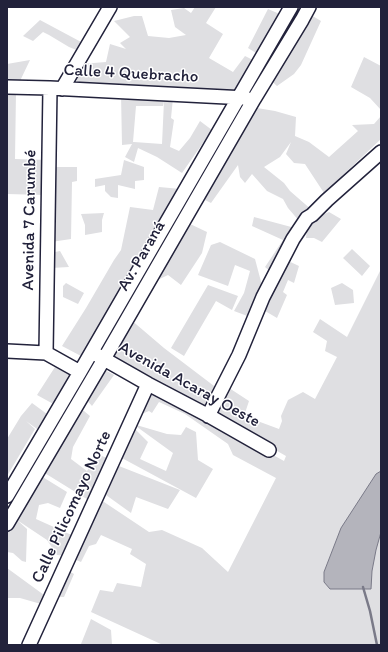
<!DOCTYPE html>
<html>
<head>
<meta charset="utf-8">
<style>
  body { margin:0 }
  #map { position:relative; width:388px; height:652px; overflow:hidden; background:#fff; font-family:Itim,sans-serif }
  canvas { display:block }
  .frame { position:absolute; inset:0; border:8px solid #22223b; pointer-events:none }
</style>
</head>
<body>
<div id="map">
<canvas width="388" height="652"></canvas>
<div class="frame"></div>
</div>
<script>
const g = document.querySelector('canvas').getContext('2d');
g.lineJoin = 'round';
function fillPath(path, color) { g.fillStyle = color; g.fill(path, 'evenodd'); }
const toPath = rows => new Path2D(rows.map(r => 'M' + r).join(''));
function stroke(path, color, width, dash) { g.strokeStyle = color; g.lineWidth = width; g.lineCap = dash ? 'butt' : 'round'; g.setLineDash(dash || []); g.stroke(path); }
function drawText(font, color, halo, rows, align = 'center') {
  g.font = font + ' Itim,sans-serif'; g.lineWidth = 3; g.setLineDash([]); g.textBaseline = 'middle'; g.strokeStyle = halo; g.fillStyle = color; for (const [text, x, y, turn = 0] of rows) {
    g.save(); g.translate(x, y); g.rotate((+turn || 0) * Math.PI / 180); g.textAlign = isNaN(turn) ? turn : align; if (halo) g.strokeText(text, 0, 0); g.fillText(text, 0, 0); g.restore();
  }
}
fillPath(toPath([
  [195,7,216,7,206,23,223,34,209,58,233,72,245,56,253,60,234,92,76,84,81,64,106,62,110,44,126,49,120,43,130,37,114,21,134,16,142,16,148,36,169,38,186,35,175,27,171,10,184,8,191,13],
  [268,9,282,15,256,53,248,48],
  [306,12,321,21,301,65,294,74,277,86,267,77],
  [40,20,83,43,79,51,69,47,49,35,43,32,33,41,23,36],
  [364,57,381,66,381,110,370,98,351,87],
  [30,60,20,81,7,81,7,64],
  [7,92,16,92,15,159,49,160,44,195,7,194],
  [121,94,173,98,171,118,174,120,170,147,179,151,190,138,200,121,212,130,182,173,157,157,138,148,134,162,125,157,132,144,122,145],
  [164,101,162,144,134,142,133,142,136,106,163,106],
  [257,108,275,111,296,117,295,136,309,142,329,157,358,131,352,125,374,124,381,116,381,139,324,193,305,164,294,163,286,154,291,142,280,157,264,167,284,183,290,191,313,211,300,222,288,208,283,199,267,191,252,174,245,183,240,177,238,165,211,203,201,198,243,120],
  [124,160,144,167,144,180,135,181,135,189,118,185,118,198,111,197,105,191,105,185,95,187,95,179,121,175],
  [54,167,77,167,77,181,72,182,71,239,51,242],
  [159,187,181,189,81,356,62,346,86,308,114,260,121,250,130,207,153,210],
  [329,212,341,219,322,242,314,238,306,238,308,221],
  [104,213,102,220,102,232,85,235,85,225,81,214],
  [254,217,295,228,272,273,265,267,283,240,252,226],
  [188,223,207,232,202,253,181,285,168,275,145,286],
  [220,242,255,259,264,293,250,317,234,311,244,293,250,271,235,265,228,286,198,275,211,245],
  [352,249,370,266,362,276,343,258],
  [60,251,69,267,51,268,50,253],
  [284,259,299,266,294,283,288,280,283,292,287,295,277,318,260,308],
  [381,269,381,645,163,645,91,612,100,590,113,592,117,583,141,587,146,564,130,554,132,549,101,535,96,544,89,546,81,562,74,559,67,570,74,574,64,597,52,597,101,500,149,532,162,530,202,548,228,572,276,478,233,455,228,444,185,414,159,402,152,413,149,411,144,413,140,409,151,388,284,461,286,456,214,415,226,386,249,401,244,416,279,429,282,421,281,416,288,400,303,392,315,399,337,357,325,351,327,341,313,332,320,319,347,337],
  [66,283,84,293,78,304,63,297,63,286],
  [342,283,353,290,354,303,335,305,331,288],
  [208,285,238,296,232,310,216,301,184,356,171,348],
  [119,312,130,319,164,348,218,389,207,409,94,348],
  [55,367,71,376,57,406,37,395],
  [103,369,114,375,92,406,83,396],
  [32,403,47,414,37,429,26,421,35,429,7,476,7,439,21,416],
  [78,406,90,416,73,447,71,459,87,471,94,460,99,455,110,459,90,501,43,472],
  [133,424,167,434,181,435,186,427,196,432,198,460,213,469,196,498,120,457,133,427,148,442,140,459,166,471,173,453],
  [119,466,180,490,168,509,136,497,131,513,106,495],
  [41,476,67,492,60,508,48,503,39,505,36,519,76,537,67,556,57,555,47,540,17,520,27,529,26,562,22,561,13,553,7,552,7,532,14,518],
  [7,568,44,595,41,604,20,598,7,598],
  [91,619,111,630,112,645,82,645,81,644]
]), '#dfdfe2');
const water = toPath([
  [381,471,381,532,376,550,372,571,371,589,330,589,324,582,324,572,341,528,376,474,381,471]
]);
fillPath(water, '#b4b4bc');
stroke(water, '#7a7a88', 1);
stroke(toPath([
  [363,587,370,611,377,645]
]), '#7a7a88', 2.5);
const minor = toPath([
  [7,87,50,88,246,98],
  [62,89,110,7],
  [7,351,46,353,80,372],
  [46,353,50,88],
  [97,355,148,384,211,417,269,450],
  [208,416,239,355,263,297,293,239,307,218,312,215,327,200,381,152],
  [7,496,80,372,291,7],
  [7,524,104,359,254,99,302,20,309,7],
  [29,645,148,384]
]);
stroke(minor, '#22223b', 16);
stroke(minor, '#fff', 13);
drawText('17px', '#22223b', '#fff', [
  ["Calle 4 Quebracho",131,74,3],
  ["Avenida 7 Carumbé",30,220,-89],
  ["Av. Paraná",142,256,-60],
  ["Avenida Acaray Oeste",189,385,29],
  ["Calle Pilicomayo Norte",72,507,-65]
]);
</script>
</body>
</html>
